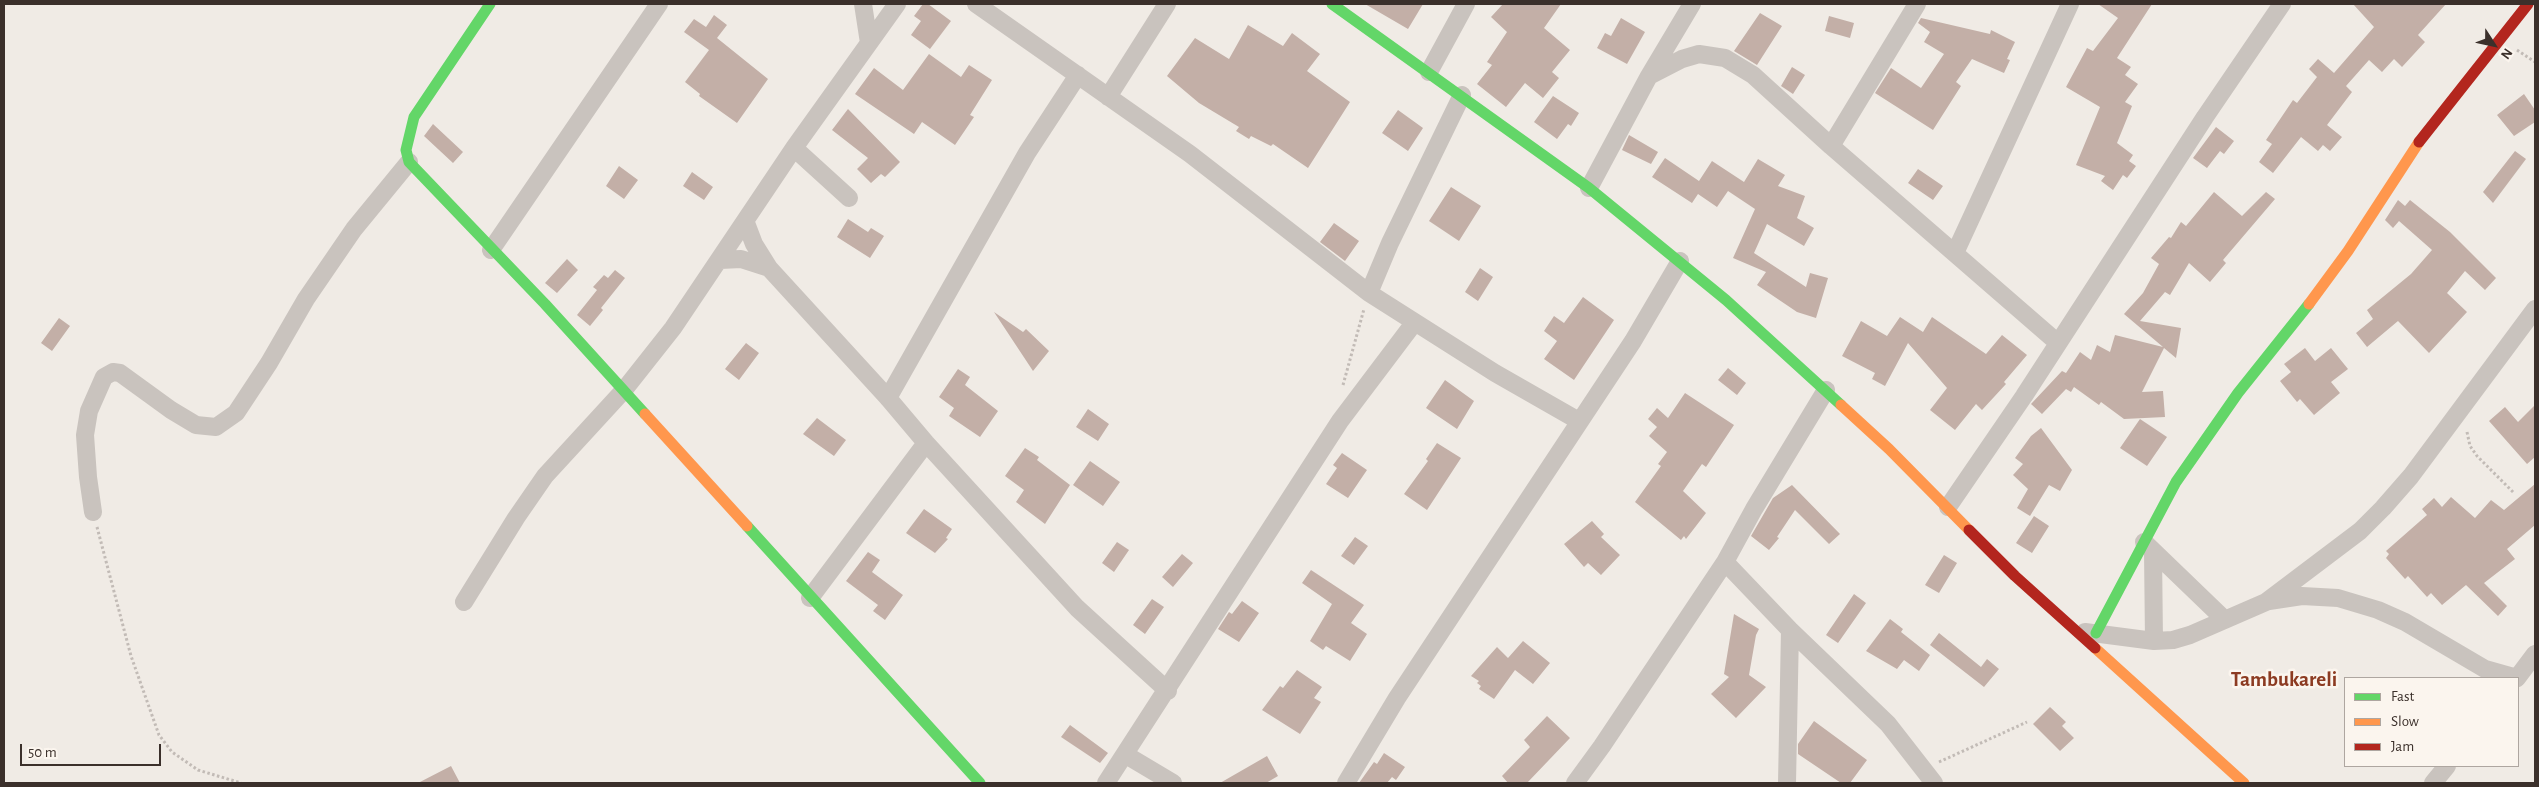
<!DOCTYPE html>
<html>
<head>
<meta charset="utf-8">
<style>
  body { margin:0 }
  #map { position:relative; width:2539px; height:787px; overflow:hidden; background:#f0ebe5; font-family:"Alegreya Sans",sans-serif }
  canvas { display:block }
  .frame { position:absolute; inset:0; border:5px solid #3b302b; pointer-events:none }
  .legend { position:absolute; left:2344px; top:677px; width:175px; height:90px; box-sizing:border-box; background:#fbf5ee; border:1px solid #aea6a0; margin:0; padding:6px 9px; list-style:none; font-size:15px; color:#3b302b }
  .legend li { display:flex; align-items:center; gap:10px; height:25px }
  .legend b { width:25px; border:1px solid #aea6a0 }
  .north { position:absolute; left:2469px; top:20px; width:50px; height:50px; -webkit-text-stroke:4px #fbf5ee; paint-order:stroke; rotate:125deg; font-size:14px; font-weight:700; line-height:20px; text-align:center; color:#3b302b }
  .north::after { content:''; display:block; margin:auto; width:18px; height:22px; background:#3b302b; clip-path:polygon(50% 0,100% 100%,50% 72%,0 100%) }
  .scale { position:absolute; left:20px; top:744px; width:141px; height:22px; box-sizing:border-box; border:2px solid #3b302b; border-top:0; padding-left:6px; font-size:15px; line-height:18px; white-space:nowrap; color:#3b302b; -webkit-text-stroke:4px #fbf5ee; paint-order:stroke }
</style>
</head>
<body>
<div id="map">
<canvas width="2539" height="787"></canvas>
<div class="frame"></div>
<ul class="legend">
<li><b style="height:6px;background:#63d668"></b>Fast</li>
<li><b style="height:6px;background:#ff974d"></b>Slow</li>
<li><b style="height:6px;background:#b3261e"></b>Jam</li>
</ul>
<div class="north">N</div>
<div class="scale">50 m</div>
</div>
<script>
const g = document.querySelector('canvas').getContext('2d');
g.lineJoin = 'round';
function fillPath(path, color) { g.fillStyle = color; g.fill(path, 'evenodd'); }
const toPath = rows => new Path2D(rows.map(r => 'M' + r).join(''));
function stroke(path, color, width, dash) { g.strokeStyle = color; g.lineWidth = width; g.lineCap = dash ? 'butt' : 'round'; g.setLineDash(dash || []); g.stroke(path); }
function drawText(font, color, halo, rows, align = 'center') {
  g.font = font + ' "Alegreya Sans",sans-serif'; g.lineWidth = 5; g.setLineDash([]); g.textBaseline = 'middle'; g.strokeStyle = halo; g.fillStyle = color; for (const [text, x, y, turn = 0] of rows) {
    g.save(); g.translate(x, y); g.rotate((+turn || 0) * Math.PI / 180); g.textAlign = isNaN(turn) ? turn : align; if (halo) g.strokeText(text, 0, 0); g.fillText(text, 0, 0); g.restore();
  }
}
fillPath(toPath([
  [923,4,928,4,951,21,930,49,911,35,921,21,914,16],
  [1365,4,1423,4,1408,29],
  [1503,4,1561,4,1544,28,1570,50,1552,72,1559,78,1543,98,1525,83,1506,107,1477,84,1492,65,1487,62,1507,32,1491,17],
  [2098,4,2152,4,2117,58,2131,67,2125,75,2138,84,2125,102,2132,106,2117,143,2133,155,2129,161,2136,166,2127,178,2123,175,2113,190,2101,181,2105,176,2076,165,2100,107,2066,87,2087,48,2093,51,2118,18],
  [2353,4,2446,4,2418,35,2425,42,2402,67,2394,59,2382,72,2369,60,2346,86,2352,92,2327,125,2342,137,2330,151,2323,145,2318,151,2301,137,2273,173,2259,162,2272,144,2266,140,2293,100,2297,103,2317,77,2309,69,2318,59,2334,73,2374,27],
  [1760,13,1782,26,1757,65,1734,51],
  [714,15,727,25,717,38,768,79,737,123,699,96,700,94,685,82,709,50,684,32,694,19,706,27],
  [1829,16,1854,23,1850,38,1825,31],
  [1621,18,1645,32,1627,64,1597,48,1605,33,1611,36],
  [1921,18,1990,34,1991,30,2015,42,2007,59,2010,60,2004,73,1972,59,1956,82,1961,86,1933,130,1875,93,1891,68,1921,88,1944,54,1924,42,1930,32,1918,23],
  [1248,25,1283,46,1292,33,1320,54,1307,71,1350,102,1308,168,1273,144,1271,146,1251,136,1249,139,1236,131,1239,127,1199,103,1167,76,1195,38,1229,59],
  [929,54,961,77,969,65,992,80,970,115,974,117,955,145,922,122,914,134,855,94,874,68,903,90],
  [1792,67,1805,75,1793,94,1781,86],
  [2524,94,2535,110,2535,122,2514,136,2497,115],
  [1553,96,1579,113,1571,126,1568,124,1557,139,1534,122],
  [848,109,900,162,885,177,881,174,871,183,857,169,868,158,832,130],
  [1398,110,1423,128,1408,151,1382,133],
  [433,124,463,152,453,163,424,136],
  [2216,127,2234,141,2224,154,2220,151,2207,168,2193,158],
  [1629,135,1658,152,1651,164,1622,150],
  [2515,151,2526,159,2493,203,2483,192],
  [1665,158,1699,181,1712,161,1744,182,1758,159,1785,175,1778,186,1805,196,1797,218,1814,228,1804,246,1767,224,1754,253,1806,287,1810,273,1828,278,1816,318,1797,312,1757,285,1766,272,1733,258,1755,209,1728,191,1717,207,1698,194,1692,203,1652,177],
  [619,166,638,180,624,199,606,186],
  [1918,169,1943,186,1933,200,1908,183],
  [692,172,713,187,704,200,683,186],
  [1451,187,1481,206,1459,241,1429,221],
  [2214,192,2242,216,2266,192,2275,199,2223,260,2226,263,2210,282,2189,263,2170,295,2165,292,2140,321,2181,328,2176,358,2164,348,2142,392,2163,391,2165,417,2124,419,2101,402,2099,405,2074,387,2071,392,2066,389,2042,414,2031,404,2062,371,2066,373,2080,352,2091,360,2097,345,2110,352,2115,335,2163,347,2124,314,2143,293,2159,264,2151,258,2169,237,2171,238,2181,222,2186,226],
  [2398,200,2405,206,2410,200,2450,232,2496,278,2485,290,2465,271,2447,293,2467,312,2429,353,2398,321,2367,347,2356,333,2373,319,2367,310,2411,274,2432,250,2399,221,2393,228,2385,220],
  [848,219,868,232,871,228,884,236,870,258,837,237],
  [1334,223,1359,241,1345,261,1320,242],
  [567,259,578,270,557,293,545,283],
  [1480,268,1493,277,1478,301,1465,292],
  [615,270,625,278,601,308,603,310,590,326,577,315,597,290,593,287,604,275,608,278],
  [1583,297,1614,320,1574,380,1544,359,1557,341,1544,331,1554,316,1564,323],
  [994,312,1023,332,1026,329,1049,351,1033,371],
  [1900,317,1923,332,1932,317,1986,354,2002,335,2027,355,2004,382,2006,384,1982,410,1976,404,1955,430,1930,410,1947,388,1908,343,1885,386,1872,379,1875,373,1842,356,1861,321,1887,336],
  [59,318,70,326,52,351,41,343],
  [746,343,759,353,739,380,725,369],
  [2305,348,2315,361,2331,348,2348,369,2331,382,2340,393,2314,415,2300,399,2297,402,2280,381,2291,372,2284,364],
  [1728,368,1746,383,1737,395,1718,380],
  [958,369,970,377,965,385,998,411,980,437,949,416,954,408,939,397],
  [1445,380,1474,401,1457,429,1426,408],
  [1685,393,1734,425,1706,467,1702,464,1683,491,1706,513,1686,539,1684,536,1681,540,1635,502,1661,466,1658,464,1667,452,1649,436,1657,427,1648,419,1657,408,1668,418],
  [2535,405,2535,457,2527,464,2489,421,2505,407,2518,422],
  [1088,409,1109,424,1098,441,1076,427],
  [817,418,846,440,834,456,803,434],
  [2140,419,2167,437,2147,466,2120,448],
  [2041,428,2072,470,2060,491,2049,485,2030,516,2017,508,2028,489,2013,475,2023,464,2015,458,2031,436],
  [1437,443,1461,458,1427,510,1404,494,1428,461,1426,459],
  [1025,448,1039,457,1037,460,1070,485,1045,524,1016,502,1024,490,1005,476],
  [1342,453,1367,470,1348,498,1326,484,1337,468,1333,465],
  [1090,461,1120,482,1103,506,1073,485],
  [2535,484,2535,525,2507,549,2515,559,2484,583,2507,606,2498,616,2466,585,2442,605,2431,593,2427,597,2408,576,2405,579,2386,558,2389,554,2386,551,2427,515,2422,509,2434,498,2442,507,2451,497,2475,518,2491,500,2504,510],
  [1792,485,1840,534,1829,544,1795,510,1777,537,1779,538,1769,550,1751,536,1773,498],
  [924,509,952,529,946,538,948,539,935,553,906,533],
  [2034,516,2049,526,2032,553,2016,543],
  [1592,521,1604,534,1601,537,1620,555,1601,575,1588,563,1584,567,1564,544],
  [1355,537,1368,546,1354,565,1341,556],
  [1117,542,1129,550,1114,572,1102,563],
  [868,552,880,560,872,572,903,595,885,620,873,611,878,605,846,581],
  [1182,554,1193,563,1173,587,1162,577],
  [1944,555,1957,563,1939,593,1925,585],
  [1311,570,1364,605,1351,623,1367,634,1350,661,1326,646,1323,650,1310,641,1332,604,1302,583],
  [1854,594,1866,603,1838,643,1826,635],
  [1152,599,1164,607,1145,634,1133,625],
  [1242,601,1259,613,1239,642,1218,629,1229,612,1232,614],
  [1734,614,1759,629,1756,635,1749,675,1766,687,1736,718,1711,694,1729,677,1724,674],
  [1890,619,1903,629,1901,632,1930,655,1919,671,1904,660,1897,669,1866,651],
  [1939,633,1981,667,1987,659,1999,669,1984,687,1930,645],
  [1523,641,1550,663,1533,684,1515,670,1494,699,1479,689,1481,686,1477,683,1479,681,1471,676,1497,647,1508,658],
  [1297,670,1322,687,1314,698,1321,702,1300,734,1262,710,1280,686,1283,688],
  [2050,707,2066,722,2062,726,2074,738,2060,751,2033,724],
  [1547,716,1570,738,1527,783,1508,783,1502,776,1530,747,1524,740],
  [1814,721,1867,760,1850,783,1841,783,1798,754,1798,744],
  [1070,725,1108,753,1100,763,1061,737],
  [1384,753,1405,767,1396,780,1392,777,1387,783,1359,783,1374,762,1377,764],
  [1267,756,1278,776,1266,783,1220,783],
  [451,766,460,783,418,783]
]), '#c3afa7');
stroke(toPath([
  [2517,50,2535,62],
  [1343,385,1364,309],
  [2467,432,2470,446,2477,456,2514,493],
  [97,527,131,656,159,735,172,752,198,770,241,783],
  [1939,762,2027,722]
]), '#c2bbb6', 3, [2.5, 2.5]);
stroke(toPath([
  [863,4,869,43],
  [976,4,1190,154,1369,293,1495,373,1579,421],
  [1429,72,1466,4],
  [1649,76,1682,59,1699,54,1725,58,1753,75,1831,146,2058,343],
  [1108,97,1167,4],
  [1831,146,1917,4],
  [794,148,849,198],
  [1589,188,1649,76,1692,4],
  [746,223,754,244,769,268,888,398,926,443,1077,608,1168,691],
  [491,250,659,4],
  [1955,253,2070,4],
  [720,260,741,259,769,268],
  [1369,293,1390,243,1462,95],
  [888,398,1027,153,1078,75],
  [1948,507,2024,396,2205,117,2282,4],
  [93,512,88,477,85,435,89,411,104,377,113,372,120,373,171,410,196,425,216,427,236,413,269,363,306,299,354,229,409,162],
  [2144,542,2225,620],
  [2153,551,2154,641],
  [1725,562,1790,630,1888,724,1934,783],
  [810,598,926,443],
  [2269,601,2302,596,2338,598,2378,610,2405,622,2485,669,2517,678,2535,654],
  [464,602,516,518,545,476,624,390,673,328,794,148,897,4],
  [2085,632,2154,641,2173,640,2190,635,2266,602,2360,531,2383,508,2411,476,2535,309],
  [1126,755,1173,783],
  [1106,783,1340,421,1414,323],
  [1346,783,1397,698,1633,341,1680,261],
  [1575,783,1602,746,1725,562,1754,509,1826,390],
  [1787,783,1790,630],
  [2433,783,2447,766]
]), '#c9c3be', 18);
stroke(toPath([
  [490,4,414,117,406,150,409,162,545,304,645,414],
  [1332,4,1589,188,1726,300,1841,405],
  [747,526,980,783],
  [2096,633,2176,482,2238,393,2309,304]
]), '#63d668', 11);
stroke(toPath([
  [2309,304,2348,251,2419,142],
  [1841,405,1889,449,1969,530],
  [645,414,747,526],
  [2095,648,2244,783]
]), '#ff974d', 11);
stroke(toPath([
  [2419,142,2528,4],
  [1969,530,2015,576,2095,648]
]), '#b3261e', 11);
drawText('bold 21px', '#8c3b22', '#fbf5ee', [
  ["Tambukareli",2284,680]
]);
</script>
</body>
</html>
